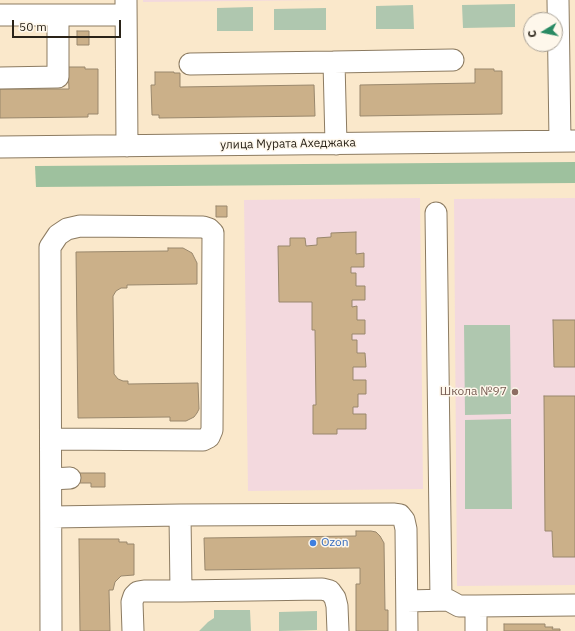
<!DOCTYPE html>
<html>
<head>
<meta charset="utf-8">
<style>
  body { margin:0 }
  #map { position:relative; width:575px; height:631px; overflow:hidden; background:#fae8cb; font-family:"IBM Plex Sans",sans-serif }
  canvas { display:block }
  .north { position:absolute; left:523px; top:12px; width:40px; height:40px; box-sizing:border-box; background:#fef7eb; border:1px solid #a9a297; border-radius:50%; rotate:260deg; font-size:11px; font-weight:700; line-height:16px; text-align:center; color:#2a2318 }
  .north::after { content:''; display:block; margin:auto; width:14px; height:18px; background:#298a63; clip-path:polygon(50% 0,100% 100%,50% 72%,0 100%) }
  .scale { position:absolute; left:12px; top:20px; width:109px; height:18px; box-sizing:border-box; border:2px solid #2a2318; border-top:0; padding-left:5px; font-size:12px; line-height:14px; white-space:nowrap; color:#2a2318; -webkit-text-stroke:3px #fef7eb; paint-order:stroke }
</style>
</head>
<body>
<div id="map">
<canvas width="575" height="631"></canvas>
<div class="north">С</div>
<div class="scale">50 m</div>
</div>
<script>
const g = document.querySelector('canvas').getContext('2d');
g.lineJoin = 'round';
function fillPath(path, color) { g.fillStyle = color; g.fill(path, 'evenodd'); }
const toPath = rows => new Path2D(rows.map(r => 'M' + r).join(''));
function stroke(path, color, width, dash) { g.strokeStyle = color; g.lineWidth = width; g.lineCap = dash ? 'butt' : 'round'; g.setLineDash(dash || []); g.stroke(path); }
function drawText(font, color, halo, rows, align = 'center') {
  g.font = font + ' "IBM Plex Sans",sans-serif'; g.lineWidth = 3; g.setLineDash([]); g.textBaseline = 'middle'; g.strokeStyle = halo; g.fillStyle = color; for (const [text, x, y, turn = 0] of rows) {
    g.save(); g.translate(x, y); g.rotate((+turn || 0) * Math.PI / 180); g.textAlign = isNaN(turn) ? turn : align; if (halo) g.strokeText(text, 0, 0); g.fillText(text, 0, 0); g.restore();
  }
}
fillPath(toPath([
  [143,0,330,0,143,2],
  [420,198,423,489,248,491,244,200],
  [575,198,575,585,457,586,454,199]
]), '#f3d9de');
fillPath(toPath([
  [515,4,515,27,463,28,462,5],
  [413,5,414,29,376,29,376,6],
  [253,7,253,31,217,31,217,8],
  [326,8,326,30,274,30,274,9],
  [464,325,510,325,511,414,465,415],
  [511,419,512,509,465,509,465,420],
  [214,610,250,610,251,631,199,631,208,622,214,618],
  [317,611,317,630,279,631,279,612]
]), '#afc7af');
fillPath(toPath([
  [575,162,575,183,36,187,35,166]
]), '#9ec19e');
const building = toPath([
  [77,31,89,31,89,45,77,45,77,31],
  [68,67,85,67,85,69,98,69,98,114,88,114,88,117,0,118,0,89,69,89,68,67],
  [475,69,494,69,494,71,502,71,502,114,360,116,360,85,475,83,475,69],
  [155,72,174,72,174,73,180,73,180,87,314,85,315,116,159,118,159,115,152,115,151,85,155,85,155,72],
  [216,206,227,206,227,217,216,217,216,206],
  [356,232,356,254,364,253,364,267,351,267,351,273,356,273,356,286,365,286,365,300,352,300,352,307,357,306,357,320,365,320,365,334,352,334,352,340,357,340,357,353,365,353,366,367,353,367,353,380,366,380,366,394,358,394,358,407,353,407,353,414,366,414,366,429,337,429,337,434,313,434,313,405,316,405,315,330,312,330,312,302,279,302,278,246,290,246,290,238,305,238,306,246,317,245,317,238,331,237,331,233,356,232],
  [168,248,183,248,192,253,197,263,197,284,127,285,127,288,121,288,116,291,113,296,114,374,118,379,123,381,128,381,128,384,198,383,199,409,197,413,194,417,186,421,170,421,170,417,78,418,76,252,168,251,168,248],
  [553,320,575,320,575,367,554,367,553,320],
  [544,396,575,396,575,557,553,557,552,531,545,531,544,396],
  [70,473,105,473,105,487,91,487,91,483,70,483,70,473],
  [356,531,371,531,376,532,380,536,384,543,385,610,388,610,388,631,356,631,356,584,360,584,360,568,205,570,204,538,356,536,356,531],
  [79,539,119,539,119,542,127,542,127,544,134,544,134,575,121,576,115,582,113,590,109,590,110,631,80,631,79,539],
  [504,624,545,624,545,627,553,627,552,629,560,629,560,631,504,631,504,624]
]);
fillPath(building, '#cbb089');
stroke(building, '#99876c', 1);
const minor = toPath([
  [126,0,127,146],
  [558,0,560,141],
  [0,15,126,15],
  [190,64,334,62],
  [0,78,58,77,58,15],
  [336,144,334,62,453,60],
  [0,147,575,141],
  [436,213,441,600],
  [51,439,203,440,209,437,212,430,213,233,209,229,203,227,80,226,67,229,58,235,50,247,51,631],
  [51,479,70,478],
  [52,517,180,515],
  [407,601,448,600,459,606,476,606],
  [133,631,132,602,134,596,138,592,144,591,181,591],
  [338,631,337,606,335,598,330,591,322,589,181,591,180,515,393,514,400,515,404,520,406,529,407,631],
  [476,631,476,606,575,605]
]);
stroke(minor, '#8c7b61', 23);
stroke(minor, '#fff', 21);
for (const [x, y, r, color] of [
  [515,392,4,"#8d6e63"],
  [313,543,4,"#3f7fe0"]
]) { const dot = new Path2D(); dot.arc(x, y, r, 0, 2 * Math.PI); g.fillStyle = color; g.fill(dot); stroke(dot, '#fef7eb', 1.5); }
drawText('12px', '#2a2318', '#fef7eb', [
  ["улица Мурата Ахеджака",288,144,-1]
]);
drawText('12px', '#785e54', '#fef7eb', [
  ["Школа №97",507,392]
], 'right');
drawText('12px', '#366cbe', '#fef7eb', [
  ["Ozon",321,543]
], 'left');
</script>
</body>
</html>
